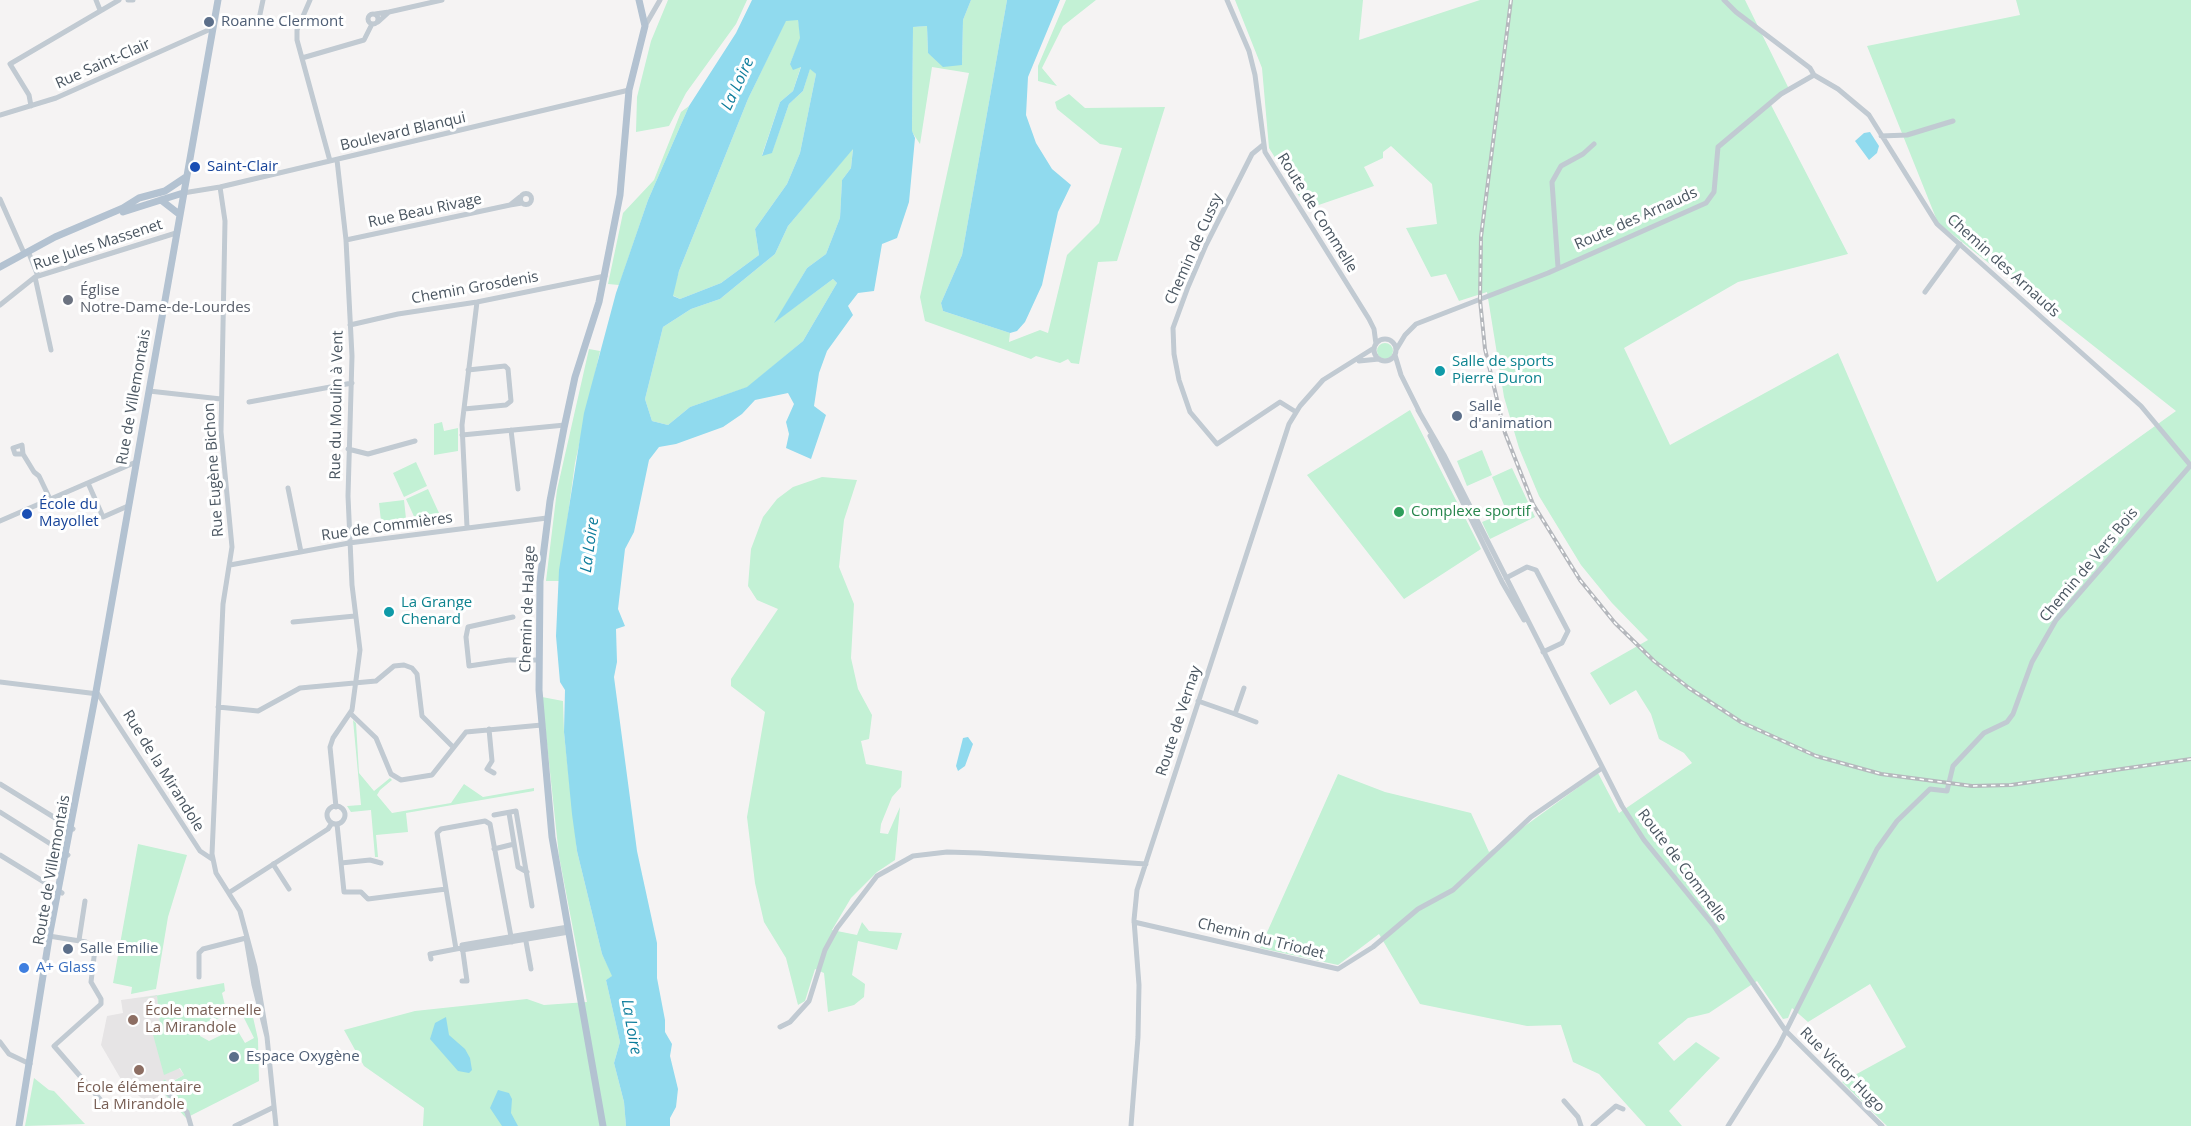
<!DOCTYPE html>
<html>
<head>
<meta charset="utf-8">
<style>
  body { margin:0 }
  canvas { display:block; background:#f5f3f3 }
</style>
</head>
<body>
<canvas width="2191" height="1126"></canvas>
<script>
const g = document.querySelector('canvas').getContext('2d');
g.lineJoin = 'round';
function fillPath(path, color) { g.fillStyle = color; g.fill(path, 'evenodd'); }
const toPath = rows => new Path2D(rows.map(r => 'M' + r).join(''));
function stroke(path, color, width, dash) { g.strokeStyle = color; g.lineWidth = width; g.lineCap = dash ? 'butt' : 'round'; g.setLineDash(dash || []); g.stroke(path); }
function drawText(font, color, halo, rows, align = 'center') {
  g.font = font + ' "Open Sans",sans-serif'; g.lineWidth = 6; g.setLineDash([]); g.textBaseline = 'middle'; g.strokeStyle = halo; g.fillStyle = color; for (const [text, x, y, turn = 0] of rows) {
    g.save(); g.translate(x, y); g.rotate((+turn || 0) * Math.PI / 180); g.textAlign = isNaN(turn) ? turn : align; if (halo) g.strokeText(text, 0, 0); g.fillText(text, 0, 0); g.restore();
  }
}
fillPath(toPath([
  [157,995,160,1026,152,1031,184,1075,167,1084,165,1079,157,1086,164,1093,147,1103,122,1081,101,1045,107,1016,123,1013,121,1000]
]), '#e6e4e5');
fillPath(toPath([
  [668,0,747,0,736,24,686,93,669,126,636,132,637,97,651,41],
  [971,0,1007,0,962,255,941,303,943,311,1010,333,1009,342,1040,330,1048,333,1067,255,1099,223,1122,148,1100,144,1057,109,1055,102,1069,94,1085,108,1165,107,1117,261,1098,262,1079,364,1071,363,1068,359,1060,363,1036,356,1031,359,925,321,920,297,969,73,932,67,920,144,912,132,913,27,927,26,928,53,962,65,963,20],
  [1066,0,1096,0,1063,26,1042,68,1057,86,1038,81,1038,66],
  [1235,0,1363,0,1359,40,1480,0,1745,0,1789,89,1770,103,1848,254,1738,282,1624,348,1670,445,1838,353,1937,582,2176,411,1938,223,1867,46,2020,15,2016,0,2191,0,2191,1126,1887,1126,1842,1082,1906,1047,1870,984,1808,1022,1792,1008,1788,1018,1783,1019,1757,981,1709,1013,1688,1018,1658,1043,1674,1061,1696,1042,1720,1058,1669,1111,1682,1126,1646,1126,1599,1074,1573,1062,1561,1025,1527,1026,1420,1004,1379,934,1338,965,1260,948,1338,774,1385,792,1471,813,1489,852,1598,773,1619,813,1692,763,1684,753,1659,739,1651,714,1636,690,1610,705,1590,673,1648,640,1612,603,1581,565,1539,496,1519,448,1504,397,1487,292,1459,301,1446,274,1431,277,1406,228,1437,224,1432,184,1391,146,1383,152,1383,158,1364,167,1374,186,1307,209,1269,148,1262,68],
  [786,20,798,20,801,38,790,64,801,66,793,91,780,102,762,155,772,152,789,104,803,91,810,68,816,74,800,153,787,184,755,229,759,255,721,283,680,299,672,295,679,271,748,99],
  [689,106,648,200,619,285,608,284,623,213,654,180,681,112],
  [853,148,851,168,842,180,840,218,826,254,807,268,776,321,833,279,837,283,803,341,748,387,690,407,668,425,652,421,645,399,663,327,691,309,720,299,775,254,788,226],
  '1377 351a8 8 0 1 1 16 0a8 8 0 1 1-16 0Z',
  [589,349,600,351,575,463,559,581,546,581,557,490],
  [1410,410,1481,549,1404,599,1307,475],
  [442,422,444,431,458,428,458,451,434,455,434,424],
  [1482,450,1492,475,1467,486,1457,461],
  [416,462,427,486,404,497,393,473],
  [1512,468,1535,517,1490,539,1482,522,1507,512,1492,477],
  [822,477,857,480,844,520,839,567,854,604,851,658,858,689,872,715,869,739,861,741,866,764,902,771,901,787,892,797,881,824,880,833,888,834,900,807,895,860,877,872,851,898,832,930,857,935,862,922,869,931,902,933,897,950,858,941,852,975,865,984,864,997,854,1005,828,1012,824,973,815,969,805,1001,798,1005,786,958,764,922,755,883,747,817,765,712,731,686,731,679,778,609,757,600,748,586,751,549,763,517,777,499,793,487],
  [428,489,439,513,417,523,406,499],
  [404,500,407,528,382,530,379,503],
  [542,697,563,701,564,733,577,851,602,954,613,976,606,980,620,1042,614,1063,624,1102,626,1126,423,1126,424,1108,364,1066,344,1030,415,1011,527,999,544,1005,587,1002,559,856],
  [353,720,356,723,359,773,374,791,390,778,392,780,380,790,377,795,392,813,451,803,464,784,483,797,534,788,534,791,406,813,408,832,376,835,378,857,375,857,371,810,351,812,347,806,361,805],
  [138,844,187,855,168,917,156,989,131,994,132,987,113,983],
  [224,983,225,991,222,993,227,1014,207,1024,200,1031,200,1036,209,1041,236,1028,245,1043,254,1038,243,1016,240,1017,238,1014,240,1009,250,1004,258,1039,259,1081,186,1118,157,1086,165,1079,168,1084,184,1075,180,1068,164,1075,152,1031,160,1026,157,996,138,999],
  [34,1078,49,1090,54,1091,85,1124,25,1126]
]), '#c3f1d5');
fillPath(toPath([
  [752,0,971,0,963,20,962,65,943,67,928,53,927,26,913,27,912,131,915,138,909,202,897,238,882,244,874,291,858,293,848,306,853,315,827,351,819,373,814,406,826,415,811,459,786,448,789,434,786,422,794,404,788,393,755,400,742,414,723,427,676,444,659,447,649,460,634,532,625,549,618,609,625,626,616,629,617,662,614,677,637,851,657,943,657,978,665,1020,665,1032,672,1044,670,1056,678,1089,676,1107,670,1118,670,1126,626,1126,624,1102,614,1063,620,1042,606,980,612,976,602,954,577,851,572,814,564,732,565,690,560,682,556,636,559,570,584,413,616,293,648,200,689,106,736,33],
  [798,20,800,38,790,64,793,70,801,67,793,91,780,102,762,156,772,153,789,104,803,91,810,69,816,74,800,153,787,184,755,229,759,255,721,283,680,299,673,296,679,271,748,99,786,21],
  [853,149,851,168,842,180,840,218,826,254,807,268,774,323,833,279,837,283,803,341,747,387,690,407,668,425,652,421,645,399,663,327,691,309,720,299,775,254,788,226],
  [1007,0,1060,0,1028,77,1026,115,1036,143,1052,169,1071,185,1058,212,1042,285,1025,322,1017,331,1010,333,943,311,941,303,962,255],
  [1870,132,1879,146,1877,153,1869,160,1855,141,1864,133],
  [968,737,973,744,965,766,958,771,956,766,963,738],
  [446,1017,449,1035,465,1049,470,1058,472,1070,469,1073,458,1071,430,1039,435,1023],
  [498,1090,509,1093,512,1099,511,1113,518,1126,502,1126,490,1108]
]), '#90daee');
stroke(toPath([
  [96,0,100,10],
  [128,0,133,0],
  [310,0,297,30,297,40,330,161],
  [1227,0,1249,51,1255,75,1265,152,1369,319,1374,329,1376,344],
  [389,12,442,0],
  '368 19a5 5 0 1 1 10 0a5 5 0 1 1-10 0Z',
  [375,14,389,12,378,22],
  [259,19,263,0],
  [645,26,660,0],
  [302,58,364,40,372,24],
  [1814,75,1838,89,1869,115,1937,224,2141,406,2191,466],
  [31,106,29,95,10,64,119,0],
  [0,115,56,98,213,28],
  [1881,136,1907,135,1953,121],
  [1263,145,1252,154,1206,245,1188,287,1173,328,1174,354,1179,380,1190,412,1217,444,1280,402,1296,412],
  [220,187,225,221,221,432,232,547,223,604,212,854,216,873,240,911,255,967,267,1037,254,985,246,938],
  [183,193,220,187,629,90],
  '520.5 199a5.5 5.5 0 1 1 11 0a5.5 5.5 0 1 1-11 0Z',
  [520,197,510,205,522,203],
  [0,199,24,253],
  [346,240,510,205],
  [28,251,38,276],
  [1558,267,1552,182,1561,166,1583,154,1594,144],
  [35,277,51,350],
  [1925,292,1960,244],
  [0,305,35,277,176,233],
  [350,325,398,314,477,302,605,276],
  '1374 350a11 11 0 1 1 22 0a11 11 0 1 1-22 0Z',
  [1396,350,1405,335,1416,324,1548,273,1706,203,1714,192,1718,147,1781,94,1814,75,1810,68,1736,12,1724,0],
  [1395,355,1401,375,1419,411],
  [1359,361,1379,359],
  [149,391,221,399],
  [249,402,352,383],
  [464,409,506,405,511,401,508,369,505,366,468,370],
  [1418,410,1444,455,1622,806,1644,840,1714,926,1785,1030,1882,1126],
  [511,430,518,489],
  [462,435,565,425],
  [1430,436,1502,582,1524,620],
  [348,449,368,454,415,441],
  [23,454,15,454,13,448,22,445,23,454,34,472,39,476,50,499],
  [88,483,103,517,128,506],
  [288,488,301,552],
  [0,521,136,462],
  [467,527,462,425,477,302],
  [230,565,349,543,547,518],
  [1506,578,1527,567,1536,570,1568,631,1562,643,1543,652],
  [513,617,468,627,466,637,469,666,509,660,539,660],
  [293,622,355,616],
  [0,682,98,694,200,851,212,859],
  [1198,701,1235,714,1244,688],
  [218,707,258,711,300,688,376,681,394,666,404,665,412,668,417,674,422,716,453,747],
  [351,714,376,738,391,774,401,780,432,775,466,732,542,725],
  [1235,714,1256,722],
  [489,729,492,761,487,769,494,773],
  [0,784,73,829],
  '327 815a9 9 0 1 1 18 0a9 9 0 1 1-18 0Z',
  [336,807,330,747,333,738,352,710,360,650,352,585,348,496,352,356,346,240,337,160],
  [0,812,68,855],
  [509,813,518,867,527,872],
  [494,815,516,811,532,906],
  [337,824,344,892,361,892,368,899,446,889,456,949,462,948],
  [494,849,514,844],
  [0,855,62,893],
  [341,863,370,860,381,863],
  [273,864,289,889],
  [446,889,437,833,441,829,485,821,490,824,512,942],
  [230,892,328,829,332,823],
  [1134,922,1338,969,1373,947,1418,909,1453,890,1531,817,1602,768],
  [49,936,86,942,95,949,91,982,101,999,101,1004,54,1046,105,1105],
  [525,936,531,969],
  [79,940,85,901],
  [462,950,569,932],
  [431,959,430,954,456,949],
  [199,977,199,953,203,949,246,938],
  [462,981,467,981,462,945,568,927],
  [780,1027,790,1022,809,1001,825,950,837,928,877,876,913,856,947,852,979,853,1146,864],
  [267,1037,276,1126],
  [0,1042,9,1054,30,1064],
  [163,1088,187,1112,191,1126],
  [1564,1101,1578,1117,1581,1126],
  [235,1126,274,1107],
  [1131,1126,1138,1037,1139,985,1134,920,1137,890,1289,424,1300,406,1323,380,1374,348],
  [1593,1126,1616,1106,1623,1109],
  [1728,1126,1779,1045,1877,849,1897,821,1930,789,1947,791,1953,766,1984,733,2007,722,2013,714,2032,662,2056,620,2191,465]
]), '#c1cad2', 5);
stroke(toPath([
  [161,200,179,214],
  [123,212,183,193],
  [0,267,55,237,123,208,139,198,165,191,186,177],
  [19,1126,50,932,94,703,218,0],
  [603,1126,552,837,539,690,540,581,550,501,564,428,575,377,599,302,620,195,629,90,645,26,639,0]
]), '#b3c2d1', 7);
const rail = toPath([
  [1511,0,1481,237,1480,300,1485,349,1505,433,1533,504,1580,580,1615,623,1654,661,1689,688,1741,722,1816,756,1881,774,1972,786,2011,785,2191,759]
]);
stroke(rail, '#b5b8bd', 4);
stroke(rail, '#fff', 1.5, [4.5]);
for (const [x, y, r, color] of [
  [209,22,6,"#5c6f8a"],
  [195,167,6,"#1a4fb4"],
  [68,300,6,"#6b7280"],
  [1440,371,6,"#0f9aa8"],
  [1457,416,6,"#5c6f8a"],
  [1399,512,6,"#2e9e5b"],
  [27,514,6,"#1a4fb4"],
  [389,612,6,"#0f9aa8"],
  [68,949,6,"#5c6f8a"],
  [24,968,6,"#3f7fe0"],
  [133,1020,6,"#8d6e63"],
  [234,1057,6,"#5c6f8a"],
  [139,1070,6,"#8d6e63"]
]) { const dot = new Path2D(); dot.arc(x, y, r, 0, 2 * Math.PI); g.fillStyle = color; g.fill(dot); stroke(dot, '#fff', 2); }
drawText('15px', '#4e5e75', '#fff', [
  ["Roanne Clermont",221,22],
  ["Salle",1469,407],
  ["d'animation",1469,424],
  ["Salle Emilie",80,949],
  ["Espace Oxygène",246,1057]
], 'left');
drawText('15px', '#4a5661', '#fff', [
  ["Rue Saint-Clair",103,64,-24],
  ["Boulevard Blanqui",403,132,-13],
  ["Rue Beau Rivage",425,211,-12],
  ["Route de Commelle",1317,213,58],
  ["Route des Arnauds",1636,219,-24],
  ["Rue Jules Massenet",98,245,-18],
  ["Chemin de Cussy",1194,249,-66],
  ["Chemin des Arnauds",2003,266,42],
  ["Chemin Grosdenis",475,288,-10],
  ["Rue de Villemontais",134,397,-80],
  ["Rue du Moulin à Vent",337,405,-89],
  ["Rue Eugène Bichon",214,470,-94],
  ["Rue de Commières",387,527,-8],
  ["Chemin de Vers Bois",2089,565,-50],
  ["Chemin de Halage",528,609,-88],
  ["Route de Vernay",1179,721,-72],
  ["Rue de la Mirandole",163,771,58],
  ["Route de Commelle",1682,866,53],
  ["Route de Villemontais",52,870,-80],
  ["Chemin du Triodet",1261,939,14],
  ["Rue Victor Hugo",1842,1070,45]
]);
drawText('15px', '#164399', '#fff', [
  ["Saint-Clair",207,167],
  ["École du",39,505],
  ["Mayollet",39,522]
], 'left');
drawText('15px', '#5b616d', '#fff', [
  ["Église",80,291],
  ["Notre-Dame-de-Lourdes",80,308]
], 'left');
drawText('15px', '#0d838f', '#fff', [
  ["Salle de sports",1452,362],
  ["Pierre Duron",1452,379],
  ["La Grange",401,603],
  ["Chenard",401,620]
], 'left');
drawText('15px', '#27864d', '#fff', [
  ["Complexe sportif",1411,512]
], 'left');
drawText('15px', '#366cbe', '#fff', [
  ["A+ Glass",36,968]
], 'left');
drawText('15px', '#785e54', '#fff', [
  ["École maternelle",145,1011],
  ["La Mirandole",145,1028],
  ["École élémentaire",139,1088,"center"],
  ["La Mirandole",139,1105,"center"]
], 'left');
drawText('italic 16px', '#0c7c9b', '#fff', [
  ["La Loire",738,84,-65],
  ["La Loire",590,545,-82],
  ["La Loire",631,1027,80]
]);
</script>
</body>
</html>
